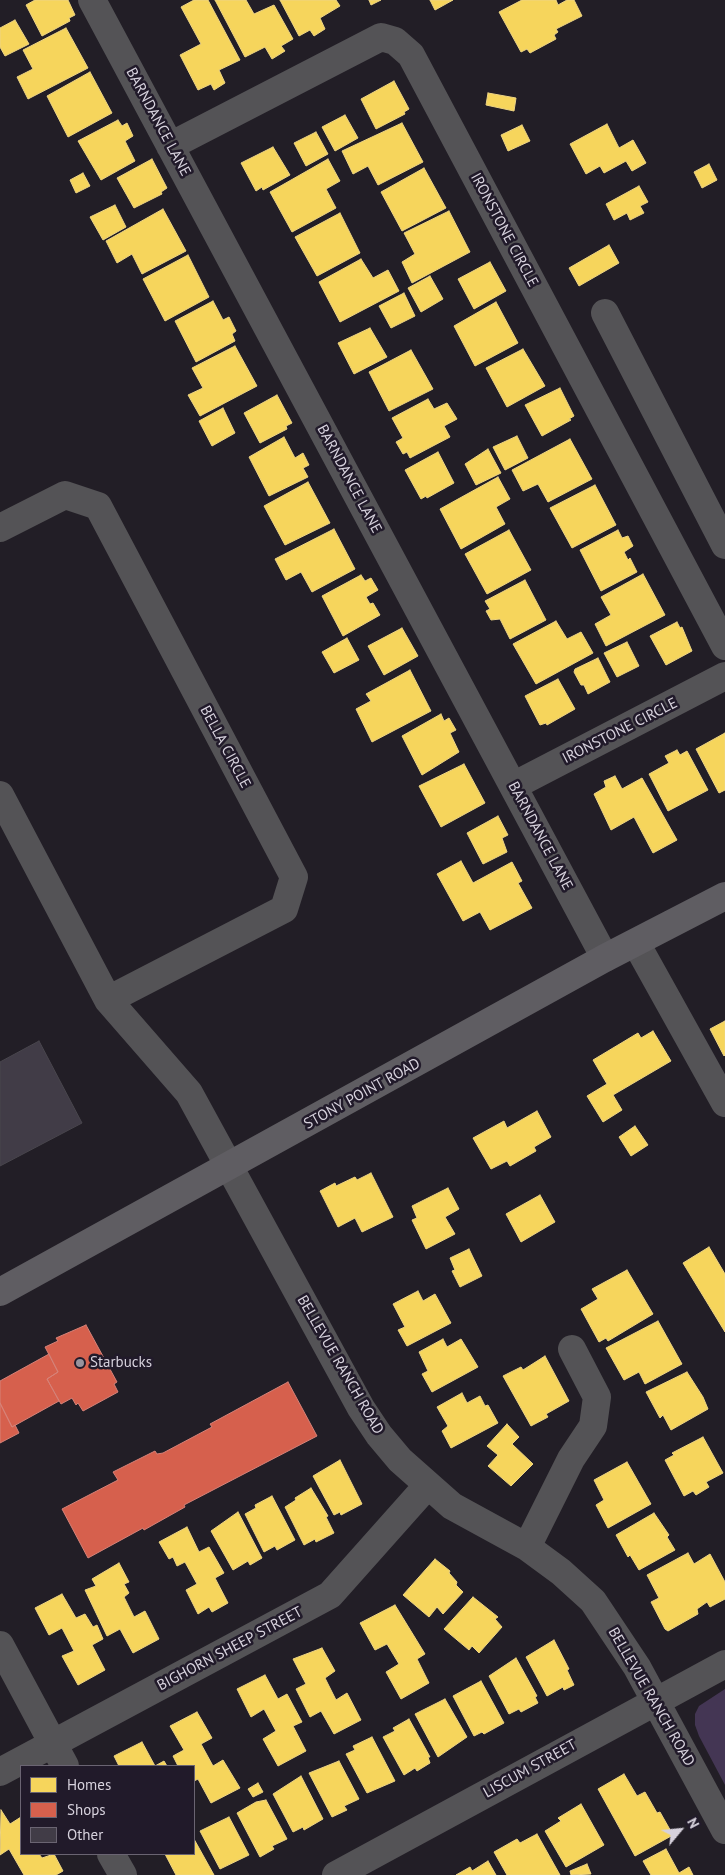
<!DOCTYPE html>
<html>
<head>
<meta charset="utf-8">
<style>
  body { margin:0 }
  #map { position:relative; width:725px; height:1875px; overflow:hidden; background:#221e26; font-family:"PT Sans",sans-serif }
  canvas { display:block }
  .legend { position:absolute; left:20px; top:1765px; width:175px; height:90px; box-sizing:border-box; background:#211a2a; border:1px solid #6a6472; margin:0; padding:6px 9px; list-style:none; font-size:15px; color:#d7d2dd }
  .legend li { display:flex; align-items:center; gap:10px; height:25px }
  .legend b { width:25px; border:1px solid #6a6472 }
  .north { position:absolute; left:655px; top:1805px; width:50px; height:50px; -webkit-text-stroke:4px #211a2a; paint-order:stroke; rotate:62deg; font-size:14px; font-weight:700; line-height:20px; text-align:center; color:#d7d2dd }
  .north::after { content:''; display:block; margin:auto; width:18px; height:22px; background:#d7d2dd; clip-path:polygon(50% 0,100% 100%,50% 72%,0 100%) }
</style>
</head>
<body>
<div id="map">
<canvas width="725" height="1875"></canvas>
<ul class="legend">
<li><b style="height:14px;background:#f6d55c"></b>Homes</li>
<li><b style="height:14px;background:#d6604d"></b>Shops</li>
<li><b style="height:14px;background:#413c47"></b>Other</li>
</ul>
<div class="north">N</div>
</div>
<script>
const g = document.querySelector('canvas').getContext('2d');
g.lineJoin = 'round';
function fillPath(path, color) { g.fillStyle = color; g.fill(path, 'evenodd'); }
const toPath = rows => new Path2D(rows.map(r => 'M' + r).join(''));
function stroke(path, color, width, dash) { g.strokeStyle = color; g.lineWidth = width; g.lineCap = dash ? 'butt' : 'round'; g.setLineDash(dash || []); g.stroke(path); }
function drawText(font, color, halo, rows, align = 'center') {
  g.font = font + ' "PT Sans",sans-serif'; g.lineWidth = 5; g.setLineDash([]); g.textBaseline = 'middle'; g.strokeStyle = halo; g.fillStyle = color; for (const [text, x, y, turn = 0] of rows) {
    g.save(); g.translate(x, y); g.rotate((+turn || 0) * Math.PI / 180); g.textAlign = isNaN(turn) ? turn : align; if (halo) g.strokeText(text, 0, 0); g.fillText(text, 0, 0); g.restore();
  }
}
fillPath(toPath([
  [725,1689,725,1785,699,1736,695,1725,695,1714,699,1706]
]), '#443654');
const homes = toPath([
  [35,0,68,0,75,15,69,18,70,21,42,36,26,5,35,0],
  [194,0,208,0,240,60,219,70,225,83,214,90,211,84,198,90,180,55,201,44,181,7,194,0],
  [215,0,246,0,254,14,274,5,293,39,281,46,285,51,272,59,265,47,245,57,215,0],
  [280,0,336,0,340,6,320,18,325,29,314,36,310,30,299,36,280,0],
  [369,0,381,0,371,5,369,0],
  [430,0,453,0,435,10,430,0],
  [522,0,556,0,558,5,567,0,574,0,582,16,556,29,558,32,554,35,556,39,530,53,527,49,521,52,499,12,522,0],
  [15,20,29,44,5,56,0,47,0,28,15,20],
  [66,28,88,68,28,99,17,77,33,69,23,50,66,28],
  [90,72,112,113,68,137,47,96,90,72],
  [394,81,409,109,404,112,405,114,376,129,361,99,394,81],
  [488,93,516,98,514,111,486,105,488,93],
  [345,115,358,138,335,151,322,127,345,115],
  [118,120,122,126,127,123,133,136,125,141,135,161,101,180,78,141,118,120],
  [402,123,423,162,378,185,368,166,353,174,342,151,402,123],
  [607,124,619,148,633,140,646,163,632,171,626,161,604,173,600,166,586,174,570,144,607,124],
  [522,125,530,141,508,151,501,135,522,125],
  [316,132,328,154,306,166,294,143,316,132],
  [273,147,290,175,263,190,262,187,256,191,241,163,273,147],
  [152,159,167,188,161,192,162,194,134,208,117,178,152,159],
  [328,159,340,181,326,189,336,208,292,232,270,192,328,159],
  [709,164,717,180,702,188,694,172,709,164],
  [424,168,446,208,402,231,381,192,424,168],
  [83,173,90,186,76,193,70,180,83,173],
  [639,186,648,202,640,206,644,213,630,220,627,213,614,220,606,204,639,186],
  [115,205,126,227,103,240,90,217,115,205],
  [163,209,186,251,142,274,132,254,117,263,106,241,163,209],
  [449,211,470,252,412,283,402,262,415,254,404,233,449,211],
  [340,213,360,253,317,276,295,237,340,213],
  [609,245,619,263,579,286,569,268,609,245],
  [188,255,209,297,165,321,143,279,188,255],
  [361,259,373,278,388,270,399,291,340,322,319,282,361,259],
  [490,262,506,291,474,309,458,279,490,262],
  [430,276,443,299,421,312,408,288,430,276],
  [404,293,415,316,391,328,379,306,404,293],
  [213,301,223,320,229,317,236,331,232,334,235,341,196,362,175,321,213,301],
  [496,302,518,343,475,366,454,326,496,302],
  [370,328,387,357,354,374,338,343,370,328],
  [235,346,257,386,200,416,188,395,203,388,192,368,235,346],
  [523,349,545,386,507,407,486,368,523,349],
  [411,350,433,389,389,411,369,372,411,350],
  [560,388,574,416,569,419,571,420,542,436,525,405,560,388],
  [277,395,292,423,286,426,287,429,260,443,244,413,277,395],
  [428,399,434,409,447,403,457,419,444,426,450,437,410,458,407,452,403,454,396,442,403,438,392,418,428,399],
  [223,408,235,433,212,446,199,421,223,408],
  [517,436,528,458,505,470,493,447,517,436],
  [284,437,295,458,303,453,309,465,303,468,308,477,269,496,249,457,284,437],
  [570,439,592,479,548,502,538,484,523,491,512,470,570,439],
  [488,449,501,473,476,485,465,464,488,449],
  [438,452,454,483,427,498,426,496,421,499,405,470,438,452],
  [498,477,510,499,496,507,505,524,461,549,440,509,498,477],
  [308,482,330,523,285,545,264,506,308,482],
  [595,485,616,525,572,548,550,508,595,485],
  [334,529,355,569,312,592,301,572,286,580,275,559,334,529],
  [509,530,531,570,487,594,465,554,509,530],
  [618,530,622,538,628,536,633,546,624,552,628,560,630,558,637,572,601,591,580,550,618,530],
  [643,574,665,615,606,646,595,624,611,615,601,597,643,574],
  [361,575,365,581,371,578,378,590,366,597,370,604,373,603,380,615,343,636,322,596,361,575],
  [525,580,546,620,510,639,500,619,491,620,486,611,490,609,485,601,525,580],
  [556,621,567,639,581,632,593,653,536,684,513,644,556,621],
  [677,622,680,628,682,627,692,651,666,665,650,636,677,622],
  [402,628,418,656,384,675,368,646,402,628],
  [347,638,359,660,334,673,322,652,347,638],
  [627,642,639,666,617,677,604,653,627,642],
  [598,658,610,682,588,694,584,685,581,685,574,672,575,669,598,658],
  [410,670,431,711,372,742,356,709,371,701,366,694,410,670],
  [558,679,575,709,547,725,546,723,540,725,525,696,558,679],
  [441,714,444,721,449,718,456,730,450,733,459,752,422,775,402,736,441,714],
  [725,733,725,790,719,793,696,749,725,733],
  [677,750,680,755,687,751,708,790,668,811,649,774,669,763,665,756,677,750],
  [464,764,485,803,441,827,419,786,464,764],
  [615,776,622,789,642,778,677,840,653,853,634,817,611,830,594,794,606,787,604,781,615,776],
  [498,816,508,835,502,838,507,852,483,864,467,833,498,816],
  [461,861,473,883,512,862,522,881,518,883,532,908,490,930,480,912,463,921,437,874,461,861],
  [725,1021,725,1055,724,1056,710,1029,725,1021],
  [653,1031,671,1061,613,1095,622,1110,603,1122,587,1096,607,1084,593,1060,638,1033,641,1038,653,1031],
  [537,1111,551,1137,534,1147,536,1151,510,1166,507,1161,491,1169,473,1138,504,1121,507,1128,537,1111],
  [635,1126,648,1145,631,1156,619,1137,635,1126],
  [371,1173,393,1217,362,1232,355,1218,338,1227,320,1191,335,1183,336,1186,355,1177,357,1180,371,1173],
  [448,1188,459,1209,445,1217,455,1234,426,1249,412,1220,417,1218,412,1206,448,1188],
  [540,1195,555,1222,521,1242,506,1214,540,1195],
  [709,1247,725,1274,725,1332,683,1263,709,1247],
  [469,1249,482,1276,460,1287,452,1271,455,1270,450,1258,469,1249],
  [627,1270,653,1314,608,1341,606,1338,599,1342,581,1309,598,1299,592,1289,627,1270],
  [418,1291,423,1301,435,1294,451,1323,407,1346,398,1330,405,1327,393,1304,418,1291],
  [658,1321,682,1364,645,1384,639,1372,624,1380,606,1348,658,1321],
  [443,1339,447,1347,461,1339,478,1367,432,1392,422,1374,428,1371,419,1352,443,1339],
  [545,1356,569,1401,546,1414,548,1417,531,1426,503,1376,521,1367,523,1370,545,1356],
  [687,1372,703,1397,708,1409,671,1430,663,1415,660,1418,646,1392,687,1372],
  [462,1393,467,1403,480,1396,485,1406,488,1405,498,1423,451,1448,442,1431,448,1426,437,1407,462,1393],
  [507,1424,519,1437,512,1444,533,1464,511,1486,488,1466,498,1455,487,1446,507,1424],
  [703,1437,723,1473,706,1482,709,1487,696,1495,693,1491,684,1496,665,1460,674,1455,672,1453,703,1437],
  [340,1460,362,1504,341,1515,340,1512,334,1515,313,1476,340,1460],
  [627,1462,651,1504,608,1528,596,1505,604,1500,594,1480,627,1462],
  [311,1488,328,1516,326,1517,334,1533,316,1542,315,1539,304,1545,285,1507,296,1500,295,1498,311,1488],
  [272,1496,295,1540,277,1550,275,1546,264,1552,245,1514,256,1508,255,1505,272,1496],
  [238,1512,262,1558,250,1565,248,1561,233,1570,211,1531,238,1512],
  [654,1513,669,1535,667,1537,675,1550,639,1570,630,1555,628,1557,616,1535,654,1513],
  [187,1527,199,1552,209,1547,224,1573,215,1578,228,1603,212,1612,209,1607,198,1614,186,1590,197,1584,185,1562,177,1566,173,1557,169,1559,159,1542,187,1527],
  [688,1553,694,1564,710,1554,725,1582,725,1599,710,1607,707,1602,697,1609,698,1614,668,1631,665,1629,651,1602,659,1598,647,1575,688,1553],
  [435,1559,450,1571,449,1573,457,1582,456,1585,463,1592,443,1614,437,1607,429,1617,403,1595,435,1559],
  [119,1563,129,1582,124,1584,129,1593,124,1597,134,1617,145,1611,159,1639,133,1653,120,1629,107,1636,85,1590,96,1586,92,1579,119,1563],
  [62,1594,76,1618,85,1614,93,1627,97,1625,103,1639,92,1645,105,1670,78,1685,62,1656,74,1651,62,1628,49,1635,35,1608,62,1594],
  [473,1597,498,1617,495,1619,502,1627,479,1653,472,1646,469,1650,444,1629,473,1597],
  [395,1605,425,1654,417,1659,429,1683,401,1699,386,1672,399,1664,387,1644,375,1650,360,1623,395,1605],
  [554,1640,569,1669,567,1670,574,1685,564,1690,563,1687,547,1696,526,1657,554,1640],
  [322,1648,335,1671,325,1678,336,1700,347,1693,361,1720,334,1734,321,1711,310,1717,296,1689,306,1684,293,1659,322,1648],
  [516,1658,537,1696,535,1697,538,1703,521,1712,519,1709,509,1714,489,1676,516,1658],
  [265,1675,278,1699,287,1694,302,1722,293,1726,306,1751,278,1766,263,1739,276,1731,264,1709,251,1717,237,1689,265,1675],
  [481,1681,504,1723,484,1734,482,1732,474,1736,453,1696,481,1681],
  [445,1699,467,1737,438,1757,415,1714,445,1699],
  [197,1712,212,1738,201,1744,213,1766,223,1760,240,1788,211,1803,198,1779,194,1781,194,1766,178,1766,173,1756,184,1750,170,1726,197,1712],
  [409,1719,430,1757,428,1757,430,1763,417,1771,415,1768,404,1775,383,1737,395,1731,393,1728,409,1719],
  [372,1737,395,1781,367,1793,346,1754,355,1750,353,1746,372,1737],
  [142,1742,155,1766,164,1761,167,1766,119,1766,114,1756,142,1742],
  [339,1761,359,1799,344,1806,347,1810,332,1817,309,1773,339,1761],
  [624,1774,637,1796,645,1792,657,1813,660,1812,673,1835,635,1856,598,1789,624,1774],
  [301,1776,323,1819,304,1830,303,1827,293,1832,273,1794,301,1776],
  [258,1783,263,1792,253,1797,248,1789,258,1783],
  [266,1800,287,1839,272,1846,274,1849,260,1857,237,1813,256,1802,266,1800],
  [581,1804,604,1845,566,1867,545,1831,561,1821,558,1818,581,1804],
  [1,1810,10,1824,21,1817,21,1854,39,1854,42,1858,54,1854,63,1871,56,1875,24,1875,9,1849,0,1855,1,1810],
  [229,1817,249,1855,220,1869,200,1831,229,1817],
  [537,1834,560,1875,507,1875,494,1852,517,1839,520,1843,537,1834],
  [194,1839,214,1875,176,1875,165,1854,194,1854,194,1839],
  [666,1849,679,1873,689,1867,693,1875,651,1875,643,1861,666,1849],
  [488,1861,496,1875,456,1875,470,1867,472,1871,488,1861],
  [587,1864,591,1874,571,1875,570,1871,587,1864]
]);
fillPath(homes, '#f6d55c');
stroke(homes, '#edd483', 1);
const shops = toPath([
  [86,1325,117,1382,114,1384,118,1392,83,1411,78,1403,76,1405,72,1398,61,1404,47,1379,58,1372,45,1347,58,1341,56,1338,86,1325],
  [49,1354,58,1372,47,1379,59,1401,12,1427,0,1403,0,1381,49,1354],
  [288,1382,317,1436,184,1505,185,1507,144,1530,143,1528,88,1558,62,1509,118,1480,113,1472,155,1451,157,1454,163,1453,212,1427,210,1424,288,1382],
  [0,1403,12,1427,15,1425,19,1433,0,1443,0,1403]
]);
fillPath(shops, '#d6604d');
stroke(shops, '#d68278', 1);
const building = toPath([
  [39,1041,82,1123,0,1166,0,1062,39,1041]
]);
fillPath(building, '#413c47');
stroke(building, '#49464d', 1);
stroke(toPath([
  [92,0,605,958],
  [170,146,381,37,395,41,411,55,725,646],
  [605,313,725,545],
  [0,528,65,495,98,506,294,877,284,909,108,1000],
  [513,786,725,676],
  [0,795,108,1000,189,1093,361,1408,379,1435,400,1460,452,1506,527,1547,561,1572,593,1601,637,1667,725,1830],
  [636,943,725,1103],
  [527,1547,571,1459,593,1426,597,1397,572,1349],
  [0,1645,65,1766],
  [0,1772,330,1595,427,1486],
  [111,1854,123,1875],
  [336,1875,725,1664]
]), '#545356', 28);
stroke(toPath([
  [0,1292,605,958,725,896]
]), '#5f5d62', 28);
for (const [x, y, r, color] of [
  [80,1363,5,"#98939d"]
]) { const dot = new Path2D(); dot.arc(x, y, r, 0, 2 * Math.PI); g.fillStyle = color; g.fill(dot); stroke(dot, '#211a2a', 2); }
drawText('15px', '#d7d2dd', '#211a2a', [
  ["BARNDANCE LANE",158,122,62],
  ["IRONSTONE CIRCLE",504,230,62],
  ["BARNDANCE LANE",349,479,62],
  ["IRONSTONE CIRCLE",620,731,-27],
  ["BELLA CIRCLE",225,747,62],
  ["BARNDANCE LANE",540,836,62],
  ["STONY POINT ROAD",362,1094,-29],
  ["BELLEVUE RANCH ROAD",340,1365,60],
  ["BIGHORN SHEEP STREET",230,1649,-28],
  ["BELLEVUE RANCH ROAD",651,1697,60],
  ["LISCUM STREET",530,1769,-29]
]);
drawText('15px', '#d7d2dd', '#211a2a', [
  ["Starbucks",90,1363]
], 'left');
</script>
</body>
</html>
